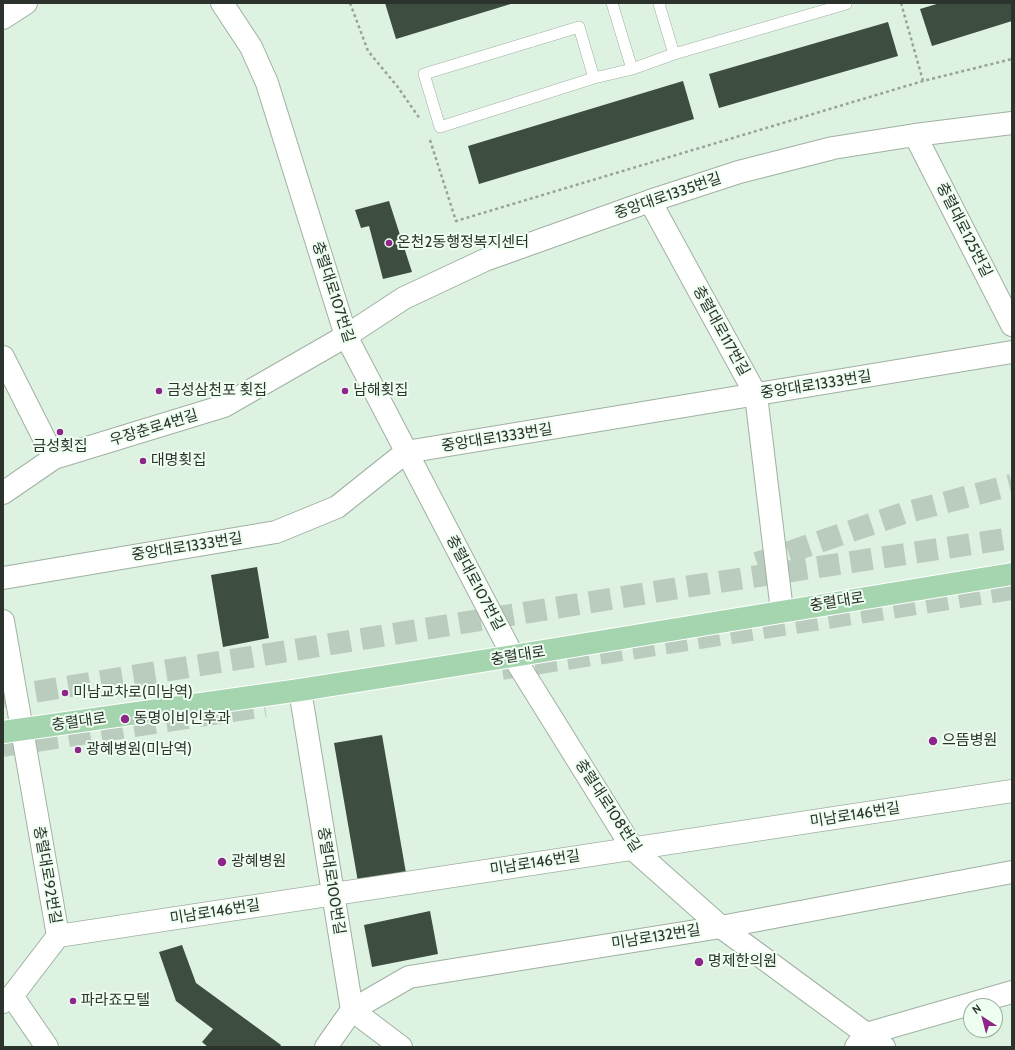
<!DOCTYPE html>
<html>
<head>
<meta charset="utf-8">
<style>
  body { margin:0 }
  #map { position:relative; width:1015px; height:1050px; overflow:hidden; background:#def2e1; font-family:Cabin,sans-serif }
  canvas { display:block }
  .frame { position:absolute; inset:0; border:4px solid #2b332c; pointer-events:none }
  .north { position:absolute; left:963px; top:998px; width:40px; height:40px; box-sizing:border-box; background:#eefef0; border:1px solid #a0ada2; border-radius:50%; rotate:324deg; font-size:11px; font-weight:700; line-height:16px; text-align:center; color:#2b332c }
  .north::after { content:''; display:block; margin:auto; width:14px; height:18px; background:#8d258b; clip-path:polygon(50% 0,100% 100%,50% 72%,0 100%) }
</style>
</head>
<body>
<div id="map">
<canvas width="1015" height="1050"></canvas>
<div class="frame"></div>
<div class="north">N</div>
</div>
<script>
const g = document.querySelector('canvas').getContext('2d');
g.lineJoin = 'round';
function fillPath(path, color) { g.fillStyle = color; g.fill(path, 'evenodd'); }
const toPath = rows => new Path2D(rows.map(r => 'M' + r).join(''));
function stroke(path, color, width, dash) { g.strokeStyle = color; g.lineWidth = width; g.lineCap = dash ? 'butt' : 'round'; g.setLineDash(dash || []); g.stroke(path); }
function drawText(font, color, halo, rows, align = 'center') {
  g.font = font + ' Cabin,"Noto Sans KR",sans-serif'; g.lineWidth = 4; g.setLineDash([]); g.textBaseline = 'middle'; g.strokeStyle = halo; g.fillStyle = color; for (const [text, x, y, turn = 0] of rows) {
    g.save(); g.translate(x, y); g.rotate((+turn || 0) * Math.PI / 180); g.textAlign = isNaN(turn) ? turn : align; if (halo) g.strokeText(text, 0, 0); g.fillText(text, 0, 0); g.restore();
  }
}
fillPath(toPath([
  [385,3,514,3,396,39],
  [940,3,1012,3,1012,21,932,46,920,9],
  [888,22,898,56,719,108,709,74],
  [683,81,694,119,479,184,468,146],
  [389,201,412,272,383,279,369,226,361,228,355,210],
  [257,567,269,638,223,647,211,575],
  [382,735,406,873,358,882,334,743],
  [430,911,438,954,372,967,364,925],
  [182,945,196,983,281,1045,280,1047,208,1047,202,1042,213,1029,176,1001,159,952]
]), '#3d4d3f');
stroke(toPath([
  [757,563,904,513,1012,485],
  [502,669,1012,589],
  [3,697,685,587,1012,538],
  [3,746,265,706]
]), '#baccbd', 22, [22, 11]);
const lane = toPath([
  [612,3,632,69],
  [660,3,659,4,674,54],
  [594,78,579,27,424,74,440,127,594,78,632,69,674,54,846,4,846,3]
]);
const street = toPath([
  [3,18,26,3],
  [915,135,1012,325],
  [650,201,756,395,782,611],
  [3,357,54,458],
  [3,493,54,458,224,406,346,336,404,298,485,260,650,201,739,172,833,148,915,135,1012,123],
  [3,578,276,532,337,507,406,452,1012,352],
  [3,621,58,936,12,996,3,1002],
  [513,656,633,849,721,927,884,1047],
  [300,690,352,1010,401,1047],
  [58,936,1012,791],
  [12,996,47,1047],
  [856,1047,866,1034,1012,992]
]);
const secondary = toPath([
  [222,3,251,47,267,83,346,336,513,656],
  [326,1047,352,1010,409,977,721,927,1012,872]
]);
const primary = toPath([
  [3,732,300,690,513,656,1012,574]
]);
stroke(lane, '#9fb1a1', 12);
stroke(street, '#9fb1a1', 24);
stroke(secondary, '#9fb1a1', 24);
stroke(primary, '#fff', 24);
stroke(toPath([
  [350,3,368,51,397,86,420,119],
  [901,3,923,81],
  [430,140,456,221,923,81,1012,59]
]), '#96a598', 2.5, [3, 3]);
stroke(lane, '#fff', 11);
stroke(street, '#fff', 22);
stroke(secondary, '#fff', 22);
stroke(primary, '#a4d5af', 22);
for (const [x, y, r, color] of [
  [389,243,4,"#8d258b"],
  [159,391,4,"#8d258b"],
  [345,391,4,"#8d258b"],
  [60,432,4,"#8d258b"],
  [143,461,4,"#8d258b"],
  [65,693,4,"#8d258b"],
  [125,719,5,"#8d258b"],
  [933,741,5,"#8d258b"],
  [78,750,4,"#8d258b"],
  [222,862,5,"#8d258b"],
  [699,962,5,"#8d258b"],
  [73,1001,4,"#8d258b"]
]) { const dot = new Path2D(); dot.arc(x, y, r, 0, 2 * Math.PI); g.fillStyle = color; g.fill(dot); stroke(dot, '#eefef0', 1.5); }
drawText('15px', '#2b332c', '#eefef0', [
  ["중앙대로1335번길",668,196,-19],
  ["충렬대로125번길",964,230,63],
  ["충렬대로107번길",333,292,72],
  ["충렬대로117번길",721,331,61],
  ["중앙대로1333번길",816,385,-9],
  ["우장춘로4번길",154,428,-17],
  ["중앙대로1333번길",497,438,-9],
  ["중앙대로1333번길",187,547,-9],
  ["충렬대로107번길",475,583,62],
  ["충렬대로",837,602,-9],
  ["충렬대로",518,656,-9],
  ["충렬대로",79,722,-8],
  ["충렬대로108번길",608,806,57],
  ["미남로146번길",855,815,-9],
  ["미남로146번길",535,863,-9],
  ["충렬대로92번길",47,875,80],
  ["충렬대로100번길",331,881,81],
  ["미남로146번길",215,912,-9],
  ["미남로132번길",656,937,-9]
]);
drawText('15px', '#2b332c', '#eefef0', [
  ["온천2동행정복지센터",397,243],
  ["금성삼천포 횟집",167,391],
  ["남해횟집",353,391],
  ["금성횟집",60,447,"center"],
  ["대명횟집",151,461],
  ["미남교차로(미남역)",73,693],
  ["동명이비인후과",134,719],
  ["으뜸병원",942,741],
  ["광혜병원(미남역)",86,750],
  ["광혜병원",231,862],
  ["명제한의원",708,962],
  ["파라죠모텔",81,1001]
], 'left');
</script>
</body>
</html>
